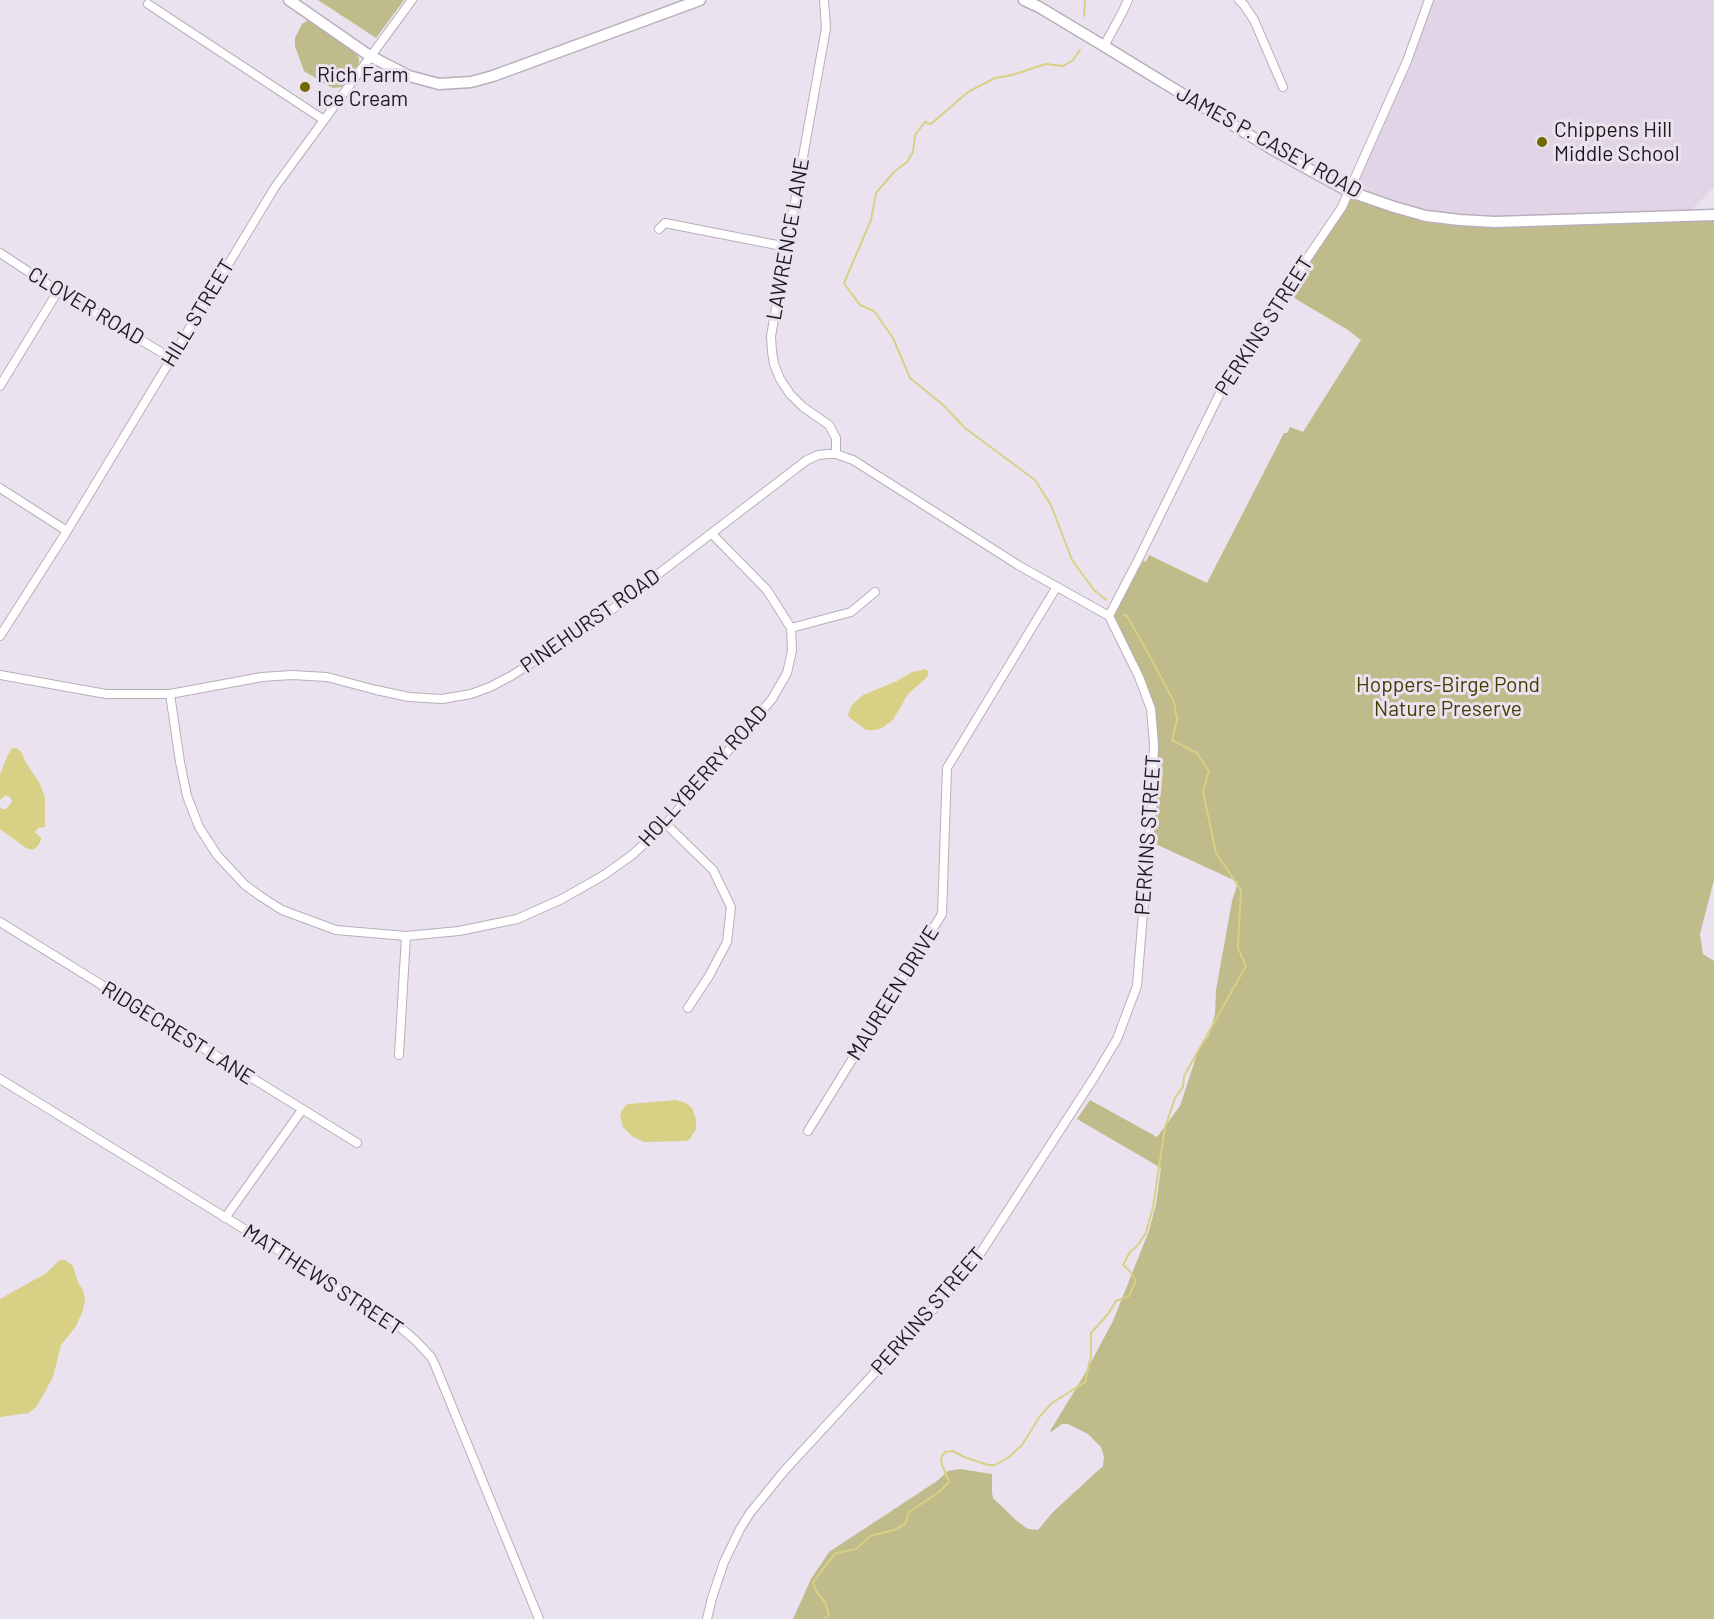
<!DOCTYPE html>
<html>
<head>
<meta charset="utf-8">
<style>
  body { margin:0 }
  canvas { display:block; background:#ebe2ef }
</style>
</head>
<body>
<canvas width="1714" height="1619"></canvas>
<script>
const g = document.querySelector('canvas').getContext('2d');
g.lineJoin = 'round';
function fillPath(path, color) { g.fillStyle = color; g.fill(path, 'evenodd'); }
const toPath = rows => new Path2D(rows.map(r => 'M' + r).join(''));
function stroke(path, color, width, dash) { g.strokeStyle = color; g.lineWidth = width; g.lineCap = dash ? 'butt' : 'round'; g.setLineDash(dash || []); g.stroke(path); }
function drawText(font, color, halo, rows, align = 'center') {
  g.font = font + ' Barlow,sans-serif'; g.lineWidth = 6; g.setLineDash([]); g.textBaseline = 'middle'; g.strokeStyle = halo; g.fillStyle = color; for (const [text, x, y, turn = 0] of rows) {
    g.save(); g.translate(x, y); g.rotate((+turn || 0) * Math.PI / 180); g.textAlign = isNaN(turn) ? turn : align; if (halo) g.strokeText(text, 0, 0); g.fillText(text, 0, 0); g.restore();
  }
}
fillPath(toPath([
  [1429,0,1714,0,1714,187,1685,217,1545,221,1426,216,1348,191]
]), '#e2d4e7');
fillPath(toPath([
  [318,0,404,0,376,38],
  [308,20,355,51,359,58,359,64,342,87,333,88,327,85,304,71,295,46,295,38,302,24],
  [1348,191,1394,207,1495,222,1714,215,1714,880,1700,934,1703,954,1714,961,1714,1619,793,1619,811,1579,829,1552,937,1481,948,1471,960,1469,992,1474,992,1492,993,1498,1017,1521,1028,1529,1038,1530,1052,1513,1103,1466,1104,1457,1101,1447,1088,1434,1068,1424,1062,1424,1051,1432,1050,1431,1083,1377,1113,1321,1149,1231,1156,1204,1161,1168,1077,1119,1090,1100,1157,1137,1180,1106,1198,1051,1209,1035,1215,1014,1216,990,1232,901,1238,882,1149,841,1151,709,1109,616,1139,558,1146,562,1149,555,1207,583,1284,433,1287,433,1290,427,1303,432,1361,340,1348,330,1284,292]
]), '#bfbb8a');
fillPath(toPath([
  [925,669,928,671,928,675,925,679,908,694,893,720,882,728,876,730,866,730,849,717,848,714,852,705,863,695,897,681,912,672],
  [12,748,17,748,22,753,25,761,40,784,45,797,45,827,38,828,35,832,41,838,41,840,38,846,32,850,26,848,0,829,0,807,2,809,6,809,12,802,10,797,6,795,0,800,0,774,7,757],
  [676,1100,686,1103,692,1108,696,1119,696,1129,690,1139,687,1141,644,1142,633,1137,623,1127,620,1115,621,1112,626,1105,629,1104],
  [60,1260,65,1260,73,1266,78,1283,83,1290,85,1299,82,1313,76,1326,61,1345,53,1377,37,1406,29,1413,0,1417,0,1299,45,1274]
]), '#d7d085');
stroke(toPath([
  [1084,16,1085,0],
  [1080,50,1073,60,1063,66,1046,64,1012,75,995,78,968,92,931,124,925,122,915,135,913,152,907,162,894,172,876,193,871,220,844,283,860,305,874,311,893,338,910,378,942,404,965,428,1035,480,1051,505,1072,560,1094,590,1106,600],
  [824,1619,829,1615,825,1602,816,1591,813,1583,822,1570,836,1553,856,1549,870,1536,894,1530,905,1524,909,1512,939,1492,949,1482,942,1465,941,1458,945,1452,953,1451,964,1457,988,1465,995,1465,1009,1457,1022,1445,1040,1416,1052,1403,1085,1382,1091,1356,1091,1333,1108,1314,1116,1301,1129,1296,1136,1280,1128,1269,1123,1265,1130,1252,1137,1246,1146,1233,1153,1207,1165,1127,1175,1098,1183,1087,1184,1076,1246,966,1238,948,1241,890,1216,853,1203,792,1209,771,1197,753,1172,740,1177,720,1174,702,1148,653,1127,616,1124,615]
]), '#d7d085', 2);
const minor = toPath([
  [824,0,826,28,771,336,772,352,774,364,780,379,790,394,803,407,829,425,836,438,836,454],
  [1239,0,1244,5,1254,20,1283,87],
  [148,4,324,120],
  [1104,46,1122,13,1128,0],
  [659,229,665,223,787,247],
  [0,253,58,291,171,358],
  [0,386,58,291],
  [0,488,67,531],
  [791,628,851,612,875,592],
  [0,636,67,531,275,187,412,0],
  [0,675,106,694,170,694,262,677,292,675,327,677,376,690,409,697,442,699,471,694,490,687,511,676,597,621,807,460,818,455,828,454,836,454,853,460,1018,565,1109,616],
  [170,694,180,762,187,796,199,827,217,855,245,885,260,896,282,910,336,930,406,936,459,931,517,919,562,899,604,875,632,855,666,824,772,699,787,673,792,651,791,628,767,590,712,534],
  [666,824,713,870,731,907,727,942,709,976,688,1008],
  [0,922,357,1143],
  [399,1055,406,936],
  [0,1079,280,1251,401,1328,416,1341,431,1357,435,1365,539,1619],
  [808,1131,942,914,947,768,1056,588],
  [225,1218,302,1110],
  [707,1619,712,1598,724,1562,740,1529,750,1513,785,1470,938,1304,976,1260,1095,1076,1117,1039,1137,986,1152,804,1154,744,1151,709,1139,677,1109,616,1139,558,1223,387,1243,353,1342,207,1407,61,1429,0]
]);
const major = toPath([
  [289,0,370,56,409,76,439,84,471,82,493,76,700,0],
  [1024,0,1039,7,1104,46,1272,149,1348,191,1394,207,1426,216,1460,220,1495,222,1714,215]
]);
stroke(minor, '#b8afbb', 10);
stroke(major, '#b8afbb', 13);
stroke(minor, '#fff', 8);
stroke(major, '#fff', 10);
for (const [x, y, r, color] of [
  [305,87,6,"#716800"],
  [1542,142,6,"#716800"]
]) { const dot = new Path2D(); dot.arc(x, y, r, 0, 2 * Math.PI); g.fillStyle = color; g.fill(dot); stroke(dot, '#ebe2ef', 2); }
drawText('21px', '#1c191d', '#ebe2ef', [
  ["Rich Farm",317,75],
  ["Ice Cream",317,99],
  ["Chippens Hill",1554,130],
  ["Middle School",1554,154]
], 'left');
drawText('21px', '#1c191d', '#ebe2ef', [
  ["JAMES P. CASEY ROAD",1269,142,29],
  ["LAWRENCE LANE",788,239,-80],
  ["CLOVER ROAD",86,306,31],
  ["HILL STREET",198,313,-59],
  ["PERKINS STREET",1264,326,-57],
  ["PINEHURST ROAD",590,621,-35],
  ["HOLLYBERRY ROAD",703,776,-48],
  ["PERKINS STREET",1148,835,-86],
  ["MAUREEN DRIVE",893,993,-58],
  ["RIDGECREST LANE",178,1033,32],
  ["MATTHEWS STREET",323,1280,33],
  ["PERKINS STREET",928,1311,-49]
]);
drawText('21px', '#433e00', '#ebe2ef', [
  ["Hoppers-Birge Pond",1448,685],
  ["Nature Preserve",1448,709]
]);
</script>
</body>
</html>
